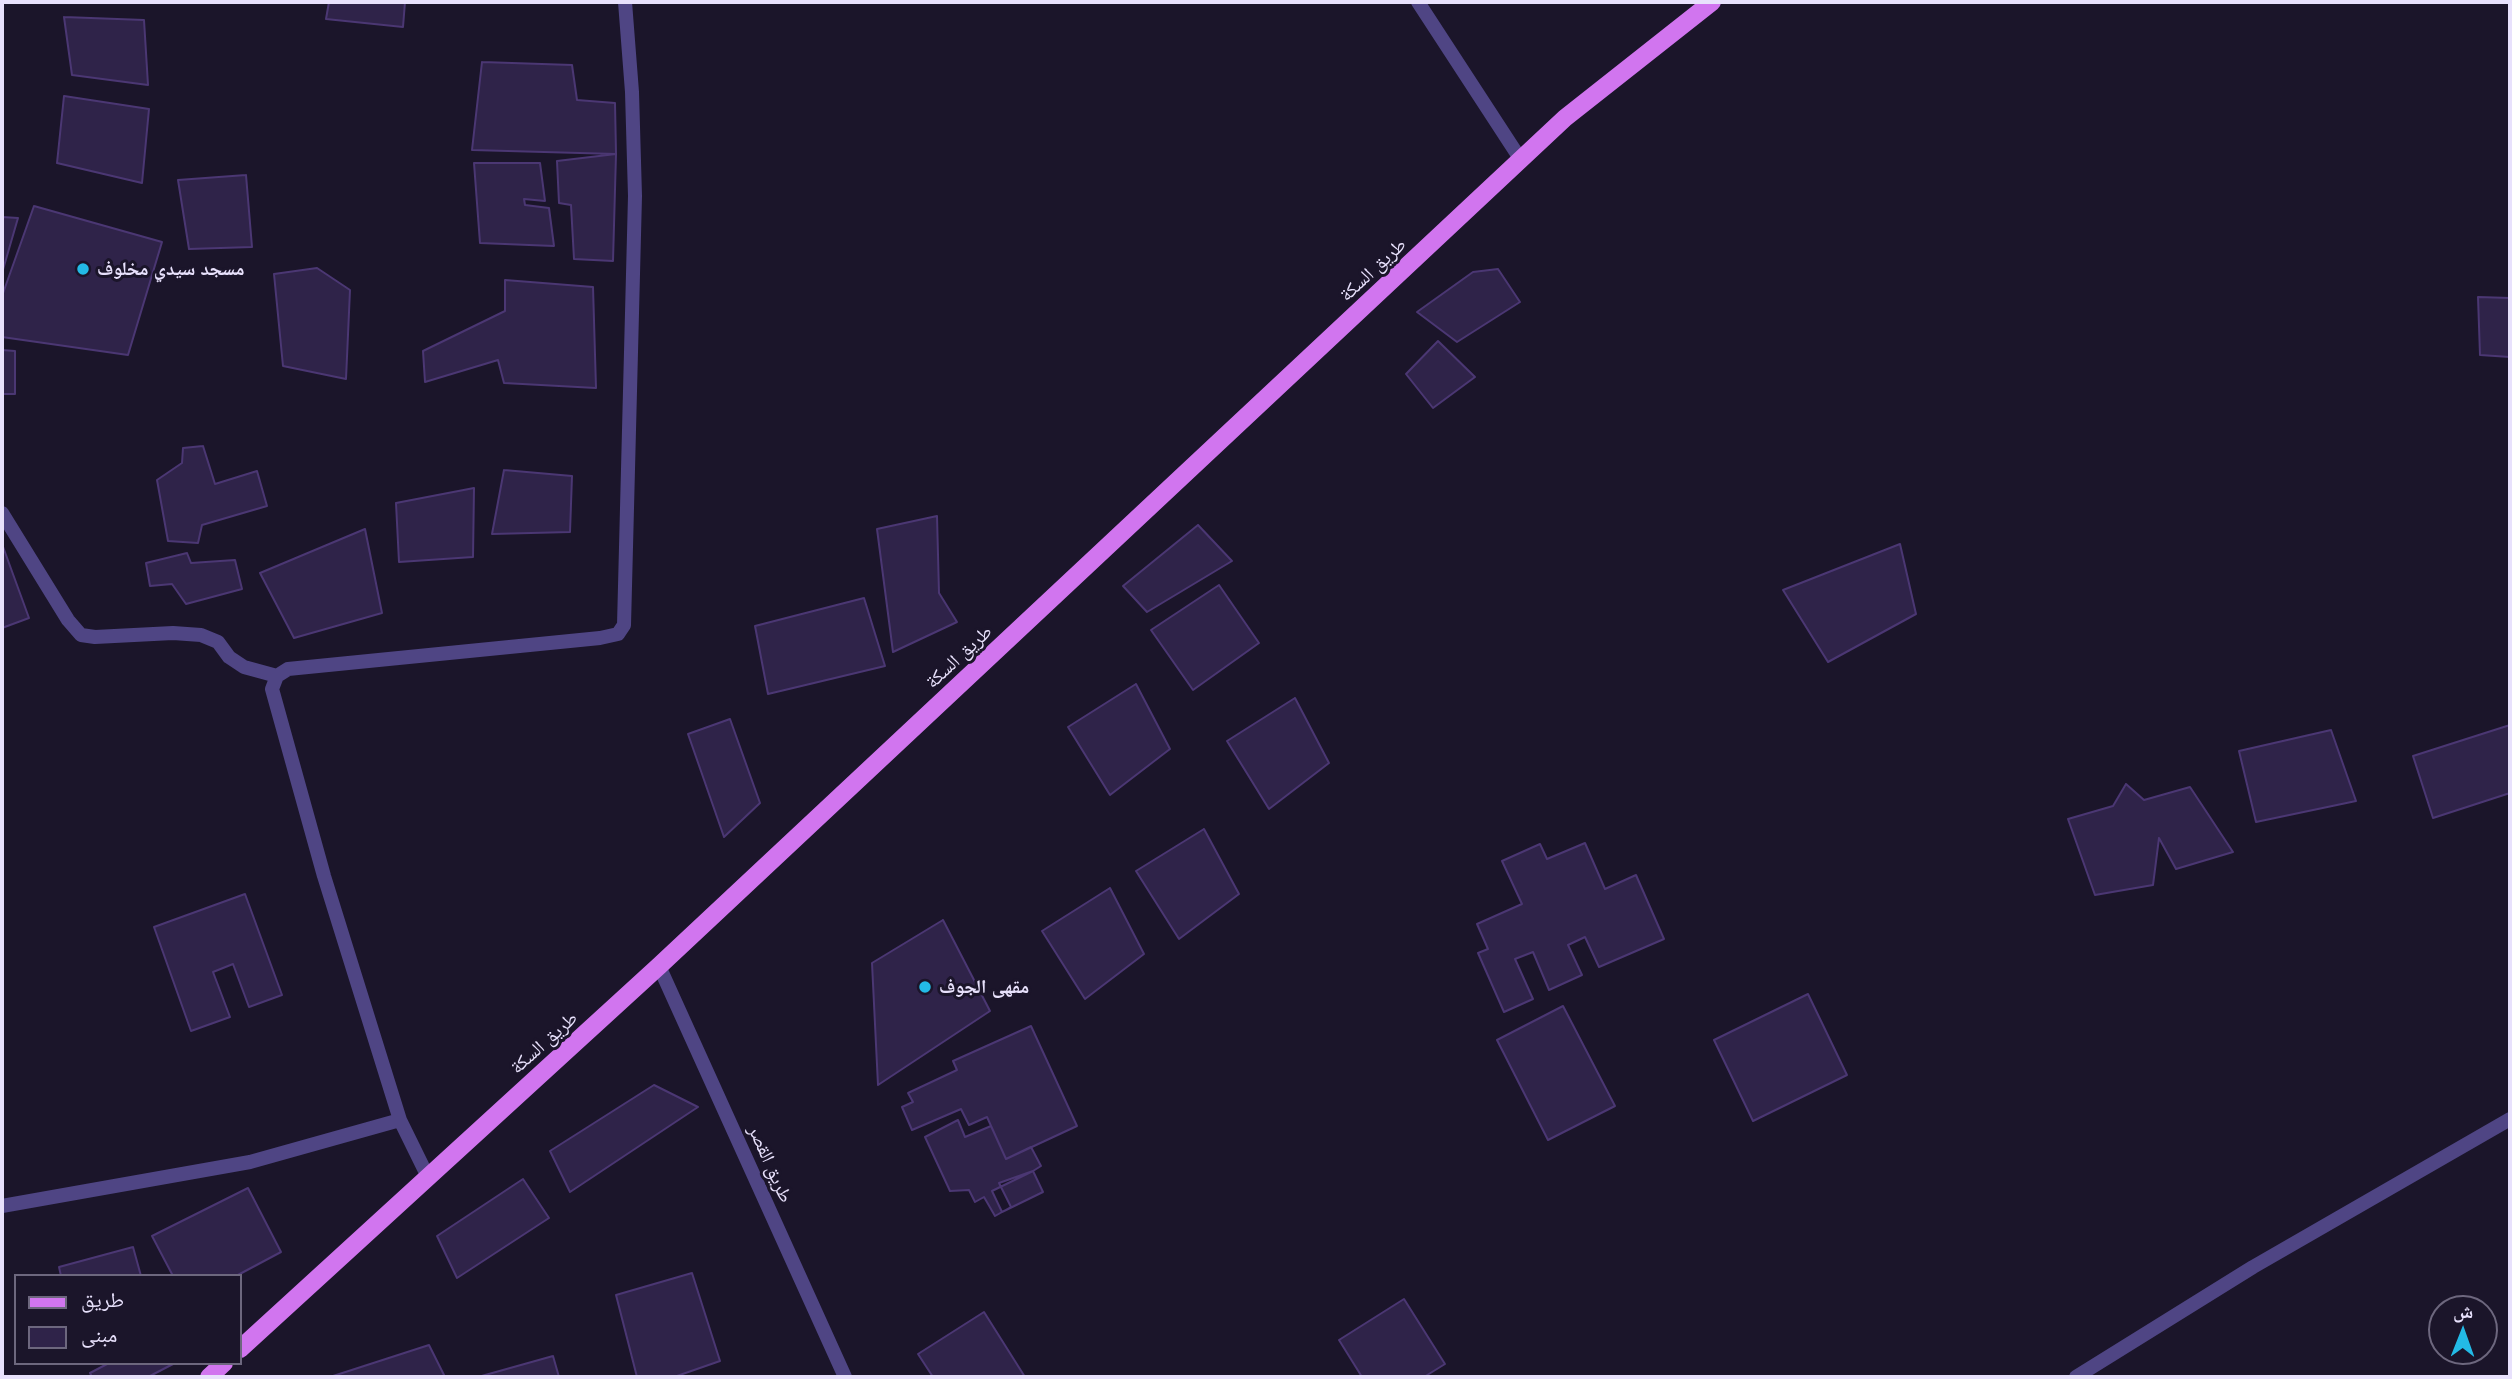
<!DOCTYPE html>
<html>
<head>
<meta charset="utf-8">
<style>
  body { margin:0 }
  #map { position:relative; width:2512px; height:1379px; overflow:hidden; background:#1b152a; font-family:Quicksand,"Noto Naskh Arabic",sans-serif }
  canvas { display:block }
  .frame { position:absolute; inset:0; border:4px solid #e8e1fc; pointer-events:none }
  .legend { position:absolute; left:14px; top:1274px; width:228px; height:91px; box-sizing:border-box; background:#1b152a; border:2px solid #6d677e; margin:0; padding:9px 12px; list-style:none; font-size:21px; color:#e8e1fc }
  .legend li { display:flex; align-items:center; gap:14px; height:35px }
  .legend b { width:35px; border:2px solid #6d677e }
  .north { position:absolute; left:2428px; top:1295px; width:70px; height:70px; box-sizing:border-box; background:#1b152a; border:2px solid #6d677e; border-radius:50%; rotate:1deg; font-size:19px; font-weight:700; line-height:28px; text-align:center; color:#e8e1fc }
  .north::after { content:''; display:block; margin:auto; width:24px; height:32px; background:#23bae6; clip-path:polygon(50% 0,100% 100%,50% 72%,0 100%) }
</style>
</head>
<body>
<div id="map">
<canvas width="2512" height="1379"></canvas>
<div class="frame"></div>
<ul class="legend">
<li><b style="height:9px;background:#d175ef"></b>طريق</li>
<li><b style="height:19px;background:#2f2349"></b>مبنى</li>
</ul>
<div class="north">ش</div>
</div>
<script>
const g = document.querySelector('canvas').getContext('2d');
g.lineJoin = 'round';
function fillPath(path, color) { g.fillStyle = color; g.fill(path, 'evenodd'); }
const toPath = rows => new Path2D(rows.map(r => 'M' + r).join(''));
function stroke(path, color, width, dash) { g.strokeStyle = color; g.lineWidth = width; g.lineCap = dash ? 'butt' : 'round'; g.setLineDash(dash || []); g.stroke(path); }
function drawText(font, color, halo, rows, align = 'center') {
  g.font = font + ' Quicksand,"Noto Naskh Arabic",sans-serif'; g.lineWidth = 6; g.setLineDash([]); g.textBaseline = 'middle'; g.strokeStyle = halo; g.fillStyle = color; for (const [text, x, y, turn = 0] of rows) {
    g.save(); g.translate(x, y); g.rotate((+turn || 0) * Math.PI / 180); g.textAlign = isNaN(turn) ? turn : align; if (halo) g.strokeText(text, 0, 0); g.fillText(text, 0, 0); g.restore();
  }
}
const building = toPath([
  [329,2,405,2,403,27,326,19,329,2],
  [64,17,144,20,148,85,72,75,64,17],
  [482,62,572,65,577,100,615,103,616,154,472,150,482,62],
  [64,96,149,109,142,183,57,163,64,96],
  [616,154,613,261,574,259,571,205,559,203,557,161,616,154],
  [474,163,540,163,545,201,524,199,525,205,549,208,554,246,480,243,474,163],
  [246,175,252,247,189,249,178,180,246,175],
  [34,206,162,242,128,355,2,337,2,296,34,206],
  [2,217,18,218,2,273,2,217],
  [317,268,350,290,346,379,283,366,274,274,317,268],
  [1498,269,1520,302,1457,342,1417,312,1473,272,1498,269],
  [505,280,593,287,596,388,504,383,498,360,425,382,423,351,505,311,505,280],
  [2478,297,2510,298,2510,357,2480,355,2478,297],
  [1438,341,1475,377,1433,408,1406,374,1438,341],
  [2,350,15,351,15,394,2,394,2,350],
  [203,446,215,484,257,471,267,506,202,525,198,543,168,541,157,480,182,463,183,448,203,446],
  [504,470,572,476,570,532,492,534,504,470],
  [474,488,473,557,399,562,396,503,474,488],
  [937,516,939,593,957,622,893,652,877,529,937,516],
  [1198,525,1232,561,1147,612,1123,586,1198,525],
  [365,529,382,613,294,638,260,573,365,529],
  [2,544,29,618,2,628,2,544],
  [1900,544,1916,614,1828,662,1783,590,1900,544],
  [187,553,191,563,235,560,242,589,186,604,172,584,150,586,146,563,187,553],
  [1219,585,1259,643,1193,690,1151,630,1219,585],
  [864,598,885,666,768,694,755,626,864,598],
  [1136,684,1170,749,1110,795,1068,727,1136,684],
  [1295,698,1329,763,1269,809,1227,741,1295,698],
  [730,719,760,803,724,837,688,734,730,719],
  [2510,725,2510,793,2433,818,2413,756,2510,725],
  [2331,730,2356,801,2256,822,2239,751,2331,730],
  [2126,784,2144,800,2190,787,2233,852,2176,869,2159,838,2153,885,2095,895,2068,819,2113,806,2126,784],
  [1204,829,1239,894,1179,939,1136,871,1204,829],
  [1585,843,1605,889,1636,875,1664,939,1599,967,1585,937,1568,945,1582,975,1549,990,1533,952,1515,959,1533,999,1504,1012,1478,953,1488,949,1477,924,1522,904,1502,861,1540,844,1547,859,1585,843],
  [1110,888,1144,954,1085,999,1042,931,1110,888],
  [245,894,282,995,249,1007,233,964,213,972,230,1017,191,1031,154,927,245,894],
  [943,920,990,1011,878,1085,872,963,943,920],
  [1808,994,1847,1075,1753,1121,1714,1040,1808,994],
  [1563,1006,1615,1106,1548,1140,1497,1040,1563,1006],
  [1031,1026,1077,1126,1006,1159,987,1117,969,1125,961,1109,912,1130,902,1107,913,1102,908,1093,957,1070,953,1061,1031,1026],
  [654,1085,698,1107,570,1192,550,1151,654,1085],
  [958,1120,965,1137,991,1126,1006,1159,1031,1147,1041,1166,1033,1171,999,1183,1011,1207,995,1216,984,1197,975,1202,969,1190,950,1191,925,1137,958,1120],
  [1033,1171,1043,1192,1002,1212,992,1191,1033,1171],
  [523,1179,549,1218,457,1278,437,1236,523,1179],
  [248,1188,281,1252,236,1276,173,1276,152,1236,248,1188],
  [133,1247,141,1276,61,1276,59,1267,133,1247],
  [692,1273,720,1361,674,1377,637,1377,616,1295,692,1273],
  [1404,1299,1445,1364,1424,1377,1362,1377,1339,1340,1404,1299],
  [984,1312,1025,1377,933,1377,918,1354,984,1312],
  [429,1345,445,1377,330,1377,429,1345],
  [553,1356,559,1377,478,1377,553,1356],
  [109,1363,175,1363,148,1377,92,1377,90,1373,109,1363]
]);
fillPath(building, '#2f2349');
stroke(building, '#4b3773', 2);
stroke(toPath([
  [1418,2,1521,160],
  [2,513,68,620,81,635,95,637,173,633,201,635,218,642,229,657,244,667,277,676],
  [428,1177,400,1120,324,876,272,689,277,676,288,669,600,638,618,634,624,625,635,196,632,92,625,2],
  [2,1206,250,1162,400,1120],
  [2076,1377,2253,1267,2510,1119]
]), '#4f4584', 14);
stroke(toPath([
  [659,966,845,1377]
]), '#4f4584', 14);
stroke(toPath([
  [240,1349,659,966,1565,118,1712,2],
  [209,1377,224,1363]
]), '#d175ef', 18);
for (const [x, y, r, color] of [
  [83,269,7,"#23bae6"],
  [925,987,7,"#23bae6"]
]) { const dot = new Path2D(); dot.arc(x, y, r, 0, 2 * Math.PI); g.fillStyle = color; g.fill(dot); stroke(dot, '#1b152a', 2.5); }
drawText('bold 19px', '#e8e1fc', '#1b152a', [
  ["مسجد سيدي مخلوف",97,269],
  ["مقهى الجوف",939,987]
], 'left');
drawText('19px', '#e8e1fc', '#1b152a', [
  ["طريق السكة",1373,270,-43],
  ["طريق السكة",959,657,-43],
  ["طريق السكة",544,1043,-42],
  ["طريق القصر",770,1164,66]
]);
</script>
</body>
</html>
